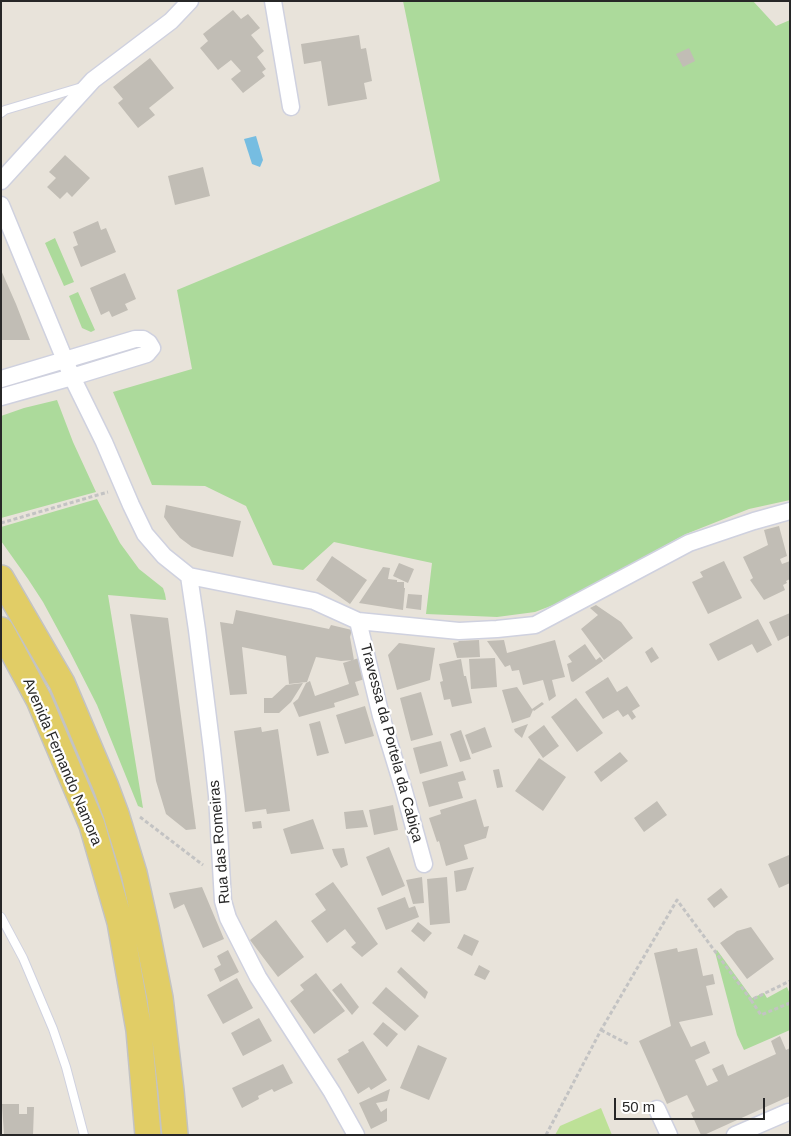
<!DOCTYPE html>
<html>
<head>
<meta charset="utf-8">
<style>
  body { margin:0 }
  #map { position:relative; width:791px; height:1136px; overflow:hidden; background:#e8e3da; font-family:Helvetica,sans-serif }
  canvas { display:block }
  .frame { position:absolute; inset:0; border:2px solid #272727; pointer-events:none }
  .scale { position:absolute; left:614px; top:1098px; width:151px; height:22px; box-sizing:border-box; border:2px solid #272727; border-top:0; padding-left:6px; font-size:15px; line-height:18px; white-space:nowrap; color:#272727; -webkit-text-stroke:4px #fff; paint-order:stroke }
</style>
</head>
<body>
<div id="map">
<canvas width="791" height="1136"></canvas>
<div class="frame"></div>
<div class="scale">50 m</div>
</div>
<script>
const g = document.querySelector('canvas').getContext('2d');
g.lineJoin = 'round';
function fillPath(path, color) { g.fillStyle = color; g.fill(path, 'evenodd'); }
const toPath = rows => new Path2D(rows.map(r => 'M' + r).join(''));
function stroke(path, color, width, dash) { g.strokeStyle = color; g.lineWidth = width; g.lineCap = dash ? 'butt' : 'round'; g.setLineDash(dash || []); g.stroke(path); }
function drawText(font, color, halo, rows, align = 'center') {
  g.font = font + ' Helvetica,sans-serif'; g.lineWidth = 4.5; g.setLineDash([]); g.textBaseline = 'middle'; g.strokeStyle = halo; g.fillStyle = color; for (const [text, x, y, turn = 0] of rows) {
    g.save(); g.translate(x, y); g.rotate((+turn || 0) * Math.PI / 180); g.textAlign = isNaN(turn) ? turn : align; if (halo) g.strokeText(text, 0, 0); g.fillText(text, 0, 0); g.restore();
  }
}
fillPath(toPath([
  [403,1,753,1,776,26,790,20,790,500,749,509,686,534,561,602,535,612,497,617,426,614,432,563,334,542,303,570,273,565,246,506,205,486,152,485,113,392,192,369,177,290,440,181],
  [55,238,74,282,64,286,45,243],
  [78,292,95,330,91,332,82,328,69,296],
  [57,400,73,442,96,492,1,518,1,416,24,408],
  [97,499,120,543,139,569,163,588,165,594,166,600,108,595,143,808,138,806,97,705,69,650,43,602,28,579,1,541,1,527],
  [717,950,752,998,764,993,767,998,787,987,790,994,790,1030,744,1050,737,1035,715,952]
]), '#acda9b');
fillPath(toPath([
  [601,1108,612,1135,555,1135,560,1126]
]), '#bde197');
fillPath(toPath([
  [256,136,263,160,260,167,252,164,244,139]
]), '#76bde1');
fillPath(toPath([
  [233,10,241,19,248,14,260,28,251,35,264,51,257,57,266,69,262,72,265,76,243,93,231,79,241,71,231,60,218,70,200,48,208,41,203,34],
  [359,35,361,49,366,48,372,81,364,83,367,99,328,106,321,61,304,64,301,44],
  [689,48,695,61,683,67,676,54],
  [150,58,174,88,149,108,155,115,138,128,118,103,123,99,113,87],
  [65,155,90,178,72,197,67,192,60,199,47,187,56,178,49,172],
  [203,167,210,196,175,205,168,176],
  [98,221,101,230,106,228,116,252,81,267,73,247,78,245,73,232],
  [1,270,16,304,30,340,1,340],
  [125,273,136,299,125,304,128,310,112,317,109,311,101,315,90,288],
  [166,505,241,521,233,557,204,551,192,547,180,538,171,527,164,517],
  [779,526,787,556,780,559,782,564,790,561,790,579,786,581,787,583,783,585,785,590,764,600,750,580,753,578,743,557,768,545,764,530],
  [332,556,367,580,350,604,316,580],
  [724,561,742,598,708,614,692,582,703,577,700,572],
  [399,563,414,569,408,583,393,576],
  [383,567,390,568,388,579,397,580,397,582,404,582,404,588,405,588,403,610,359,603],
  [408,594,422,595,421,610,406,608],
  [596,605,621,622,633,638,604,660,581,629,598,615,590,608],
  [236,610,329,629,331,625,352,630,350,637,354,660,341,661,316,657,307,682,289,684,286,656,242,647,247,694,230,695,220,622,233,624],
  [790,613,790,635,778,641,769,622],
  [130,614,168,618,196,829,186,830,166,814,156,781],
  [758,619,772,645,757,653,752,644,718,661,709,644],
  [479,640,480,657,457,658,453,643,459,642,458,641],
  [504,640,507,653,555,640,565,677,552,680,556,696,549,701,543,680,523,685,519,670,512,671,510,665,505,667,487,641],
  [399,643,435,648,430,680,397,690,388,655],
  [585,644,596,660,600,657,603,661,573,682,571,681,567,664,572,662,568,656],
  [652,647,659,658,651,663,645,652],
  [359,658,365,679,355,682,359,695,334,703,335,707,299,717,293,703,298,699,306,683,310,681,315,696,349,684,343,663],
  [495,658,497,687,471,689,469,659],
  [461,659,464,676,466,676,472,703,452,707,450,699,444,700,440,682,443,681,439,664],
  [608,677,617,692,627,686,640,706,632,711,636,717,632,720,628,714,623,717,618,710,603,719,585,692],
  [303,683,291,702,279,713,264,713,264,698,272,698,286,685],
  [517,687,532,709,542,702,544,704,534,711,533,710,530,717,512,723,502,690],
  [421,692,433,735,411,741,400,698],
  [576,698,603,733,577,752,551,717],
  [365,706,374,736,345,744,336,715],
  [320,721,329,753,317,756,309,724],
  [528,724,522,738,515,732,514,729],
  [544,725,559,746,543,758,528,737],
  [261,727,262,732,278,729,290,811,267,814,266,809,245,812,234,731],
  [485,727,492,747,472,754,465,735],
  [461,730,471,759,460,762,450,734],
  [441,741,448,766,420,774,413,748],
  [620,752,628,761,601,782,594,772],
  [539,758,566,777,543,811,515,791],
  [499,769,503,787,497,788,493,770],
  [463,771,466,780,458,782,463,798,429,807,422,782],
  [476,799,484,827,489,826,486,838,464,845,468,859,446,866,439,841,437,842,429,818,441,814,440,810],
  [657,801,667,815,644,832,634,818],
  [393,805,398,830,374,835,369,810],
  [363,810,368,827,346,829,344,812],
  [313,819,324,849,291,854,283,829],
  [261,821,262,828,253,829,252,822],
  [389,847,405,886,382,896,366,857],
  [344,848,348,865,341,868,334,855,332,849],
  [789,855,790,857,790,883,779,888,768,864],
  [474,867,466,890,456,892,454,871],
  [422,877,424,903,413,904,406,880],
  [447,877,450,923,430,925,427,879],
  [333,882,378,944,362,957,351,947,356,943,345,929,327,943,311,921,326,910,315,894],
  [202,887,224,939,203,948,184,904,174,909,169,893],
  [721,888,728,897,714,908,707,899],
  [405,897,409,908,415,906,419,917,386,930,377,908],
  [276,920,304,957,278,977,250,940],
  [418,922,432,933,424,942,411,931],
  [751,927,774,959,747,979,720,943,737,931],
  [464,934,479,941,472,956,457,948],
  [677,948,678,952,697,948,703,976,713,974,715,984,706,986,713,1015,679,1022,691,1047,705,1041,710,1053,695,1060,707,1086,718,1081,712,1069,723,1064,728,1076,776,1054,771,1041,780,1036,786,1050,790,1048,790,1096,704,1135,701,1135,691,1113,695,1111,687,1095,667,1104,639,1041,671,1026,654,953],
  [228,950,239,972,220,982,214,969,221,965,217,956],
  [479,965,490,971,485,980,474,975],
  [401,967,428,992,425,999,397,972],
  [316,973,345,1011,314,1034,290,1001,304,990,300,985],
  [237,978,253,1008,223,1024,207,995],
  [341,983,359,1007,352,1015,332,990],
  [386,987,419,1016,405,1031,372,1003],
  [259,1018,272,1041,243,1056,231,1033],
  [383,1022,398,1034,387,1047,373,1034],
  [363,1041,387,1080,371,1090,369,1087,358,1094,337,1059,349,1052,348,1050],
  [418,1045,447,1058,429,1100,400,1088],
  [283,1064,293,1083,274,1092,272,1089,258,1096,259,1099,242,1108,232,1088],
  [390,1089,387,1101,376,1103,381,1112,387,1108,387,1121,371,1129,359,1103],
  [2,1104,19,1104,19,1114,27,1114,27,1107,34,1107,33,1135,4,1135]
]), '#c1bdb5');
const lane = toPath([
  [1,113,5,110,82,87],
  [1,917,23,958,53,1029,66,1067,84,1135]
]);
const street = toPath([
  [273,1,291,107],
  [1,181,93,80,171,21,190,1],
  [1,205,72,377,104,442,131,505,145,534,164,556,189,576,314,601,358,621,459,631,497,629,535,625,689,543,754,521,790,511],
  [1,379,135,339,143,339,149,343,152,348,147,354,72,377,1,397],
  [189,576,197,630,212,750,217,796,223,901,228,918,258,977,332,1092,356,1135],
  [358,621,381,716,404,791,424,864],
  [657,1109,669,1135],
  [735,1135,788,1112,790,1112]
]);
const primary = toPath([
  [1,578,62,683,106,787,116,814,134,873,146,927,160,998,171,1091,175,1135],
  [1,630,39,700,92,825,120,922,139,1030,148,1135]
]);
stroke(lane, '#cfd1df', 10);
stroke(street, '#cfd1df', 19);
stroke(primary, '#c3c3c3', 28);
stroke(toPath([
  [1,523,108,492],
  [140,817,203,865],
  [751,1000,761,1015,790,1003],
  [601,1030,628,1044],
  [546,1135,601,1030,677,900,751,1000,790,981]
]), '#c3c3c3', 3, [4, 2.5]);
stroke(lane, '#fff', 8);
stroke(street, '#fff', 16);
stroke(primary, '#e1cd66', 25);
drawText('15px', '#272727', '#fff', [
  ["Travessa da Portela da Cabiça",391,743,75],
  ["Avenida Fernando Namora",62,762,67],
  ["Rua das Romeiras",220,842,-95]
]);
</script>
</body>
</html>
